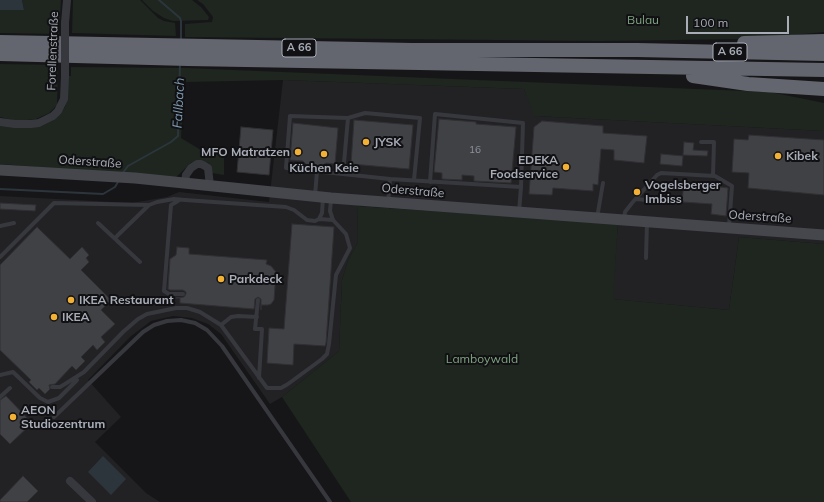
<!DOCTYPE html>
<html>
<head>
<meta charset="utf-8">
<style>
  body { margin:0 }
  #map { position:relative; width:824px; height:502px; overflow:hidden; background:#161618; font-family:Mulish,sans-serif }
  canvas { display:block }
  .scale { position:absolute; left:686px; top:16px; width:103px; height:18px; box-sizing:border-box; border:2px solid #a8adb8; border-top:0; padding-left:5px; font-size:12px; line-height:14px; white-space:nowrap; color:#a8adb8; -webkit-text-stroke:3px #111113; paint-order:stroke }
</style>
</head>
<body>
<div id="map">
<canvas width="824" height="502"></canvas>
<div class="scale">100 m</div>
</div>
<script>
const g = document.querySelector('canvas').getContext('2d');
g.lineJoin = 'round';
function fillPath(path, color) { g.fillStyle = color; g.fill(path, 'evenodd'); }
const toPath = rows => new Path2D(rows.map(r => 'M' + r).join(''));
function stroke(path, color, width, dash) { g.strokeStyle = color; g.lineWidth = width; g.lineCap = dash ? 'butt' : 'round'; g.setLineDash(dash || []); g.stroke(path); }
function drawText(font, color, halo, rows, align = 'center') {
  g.font = font + ' Mulish,sans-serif'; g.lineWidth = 4; g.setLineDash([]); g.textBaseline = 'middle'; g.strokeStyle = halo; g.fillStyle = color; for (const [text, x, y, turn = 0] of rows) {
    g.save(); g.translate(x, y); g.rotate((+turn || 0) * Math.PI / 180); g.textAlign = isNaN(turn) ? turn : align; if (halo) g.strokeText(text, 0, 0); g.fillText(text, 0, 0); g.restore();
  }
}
fillPath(toPath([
  [283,80,524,89,535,116,824,131,824,244,739,237,729,310,612,299,618,224,357,206,358,242,348,260,342,280,339,351,282,397,270,404,221,334,208,324,192,318,173,316,151,321,130,337,88,380,121,417,95,442,146,493,160,502,0,502,0,196,132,203,167,197,179,192,269,202]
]), '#222225');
fillPath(toPath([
  [22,0,61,0,59,34,0,33,0,10,24,10],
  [73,0,140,0,158,18,164,21,175,23,176,36,72,33],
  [142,0,192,0,201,7,209,17,208,20,173,21,164,18,153,11],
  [197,0,824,0,824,32,750,39,599,41,185,37,185,24,212,22,213,17,203,4],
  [0,64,58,65,57,105,49,113,36,119,17,121,0,117],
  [71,67,185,68,770,92,824,103,824,131,534,116,524,89,283,80,185,82,181,138,206,153,224,155,224,175,212,173,209,163,197,160,191,163,175,178,0,164,0,124,36,127,42,126,55,119,65,107,68,97,68,76,71,76],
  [357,206,618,223,613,299,729,310,739,237,824,244,824,502,351,502,282,397,339,351,342,280,348,260,358,242]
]), '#1e261f');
fillPath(toPath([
  [0,0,22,0,24,10,0,10],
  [103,456,126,479,111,495,88,472]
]), '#2c353c');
stroke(toPath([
  [159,0,180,18,181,21,181,41],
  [122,174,128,166,171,142,178,136,180,63],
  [0,189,103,194,115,187,118,182]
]), '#2c353c', 2);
const building = toPath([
  [439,119,476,122,476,124,516,127,511,183,474,181,474,176,462,175,462,180,442,179,442,173,434,172,439,119],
  [354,120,413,125,409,169,351,164,354,120],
  [542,121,603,126,603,133,647,136,644,163,614,160,614,150,601,149,598,185,593,184,593,191,553,188,552,195,529,194,534,127,542,121],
  [293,123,338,128,335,164,326,163,322,166,316,168,309,167,303,161,290,160,293,123],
  [241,127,273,130,269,175,237,172,241,127],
  [749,135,824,140,824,195,748,188,749,173,732,172,734,139,748,140,749,135],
  [684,142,694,143,693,150,708,151,707,156,683,155,684,142],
  [661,154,683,156,682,166,660,164,661,154],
  [684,182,712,184,712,186,728,188,726,216,711,214,712,204,682,202,684,182],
  [0,203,36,205,35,211,0,209,0,203],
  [292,224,334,227,326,343,325,346,294,344,293,365,267,363,269,328,284,329,292,224],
  [37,227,70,259,82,247,89,255,86,258,89,262,81,270,111,300,101,310,115,324,101,337,105,342,97,350,93,345,81,357,85,361,76,370,72,366,55,384,49,385,50,389,45,394,39,388,37,390,29,382,31,380,0,350,0,265,37,227],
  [177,247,189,248,189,254,267,260,266,264,271,266,276,272,274,300,271,304,268,305,261,305,261,310,261,299,258,297,255,299,254,309,180,303,180,298,175,298,184,297,186,294,186,292,183,290,170,290,168,289,170,259,176,255,177,247],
  [6,396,32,423,10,444,0,434,0,400,6,396],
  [23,476,38,491,27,502,0,502,0,500,23,476]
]);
fillPath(building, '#404145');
stroke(building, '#303034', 1);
stroke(toPath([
  [701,142,714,142,713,175],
  [343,174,348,118],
  [414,180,420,118,365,113,348,118,290,116,286,168,390,179,521,187,519,212],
  [430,182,435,114,523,123,521,187],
  [315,196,317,171],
  [636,199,678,203],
  [178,201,171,205,164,291,169,294,183,294],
  [388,202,390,179],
  [597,218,603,183],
  [319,219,333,220],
  [624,220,625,212,632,203,657,175,661,173,715,176,732,186,729,226],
  [98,223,140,262],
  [0,226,14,223],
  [117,236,149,205,157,202,174,199,185,200,286,207,294,210,307,220,315,221,319,219,322,213,323,198],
  [0,257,54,203,149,205],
  [646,258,647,222],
  [258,300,255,329,262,329,259,378],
  [221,325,231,317,238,316,257,317],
  [0,375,13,372,40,398,48,402,59,398,77,380],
  [52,387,60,387,65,384,84,372,123,332,138,319,147,314,176,308,187,308,200,312,221,325,267,388,281,388,288,384,322,359,327,354,329,344,336,275,350,248,346,234,333,220,330,211,331,200],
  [0,397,10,388],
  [54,417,143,332,154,325,167,321,181,320,195,323,207,330,222,346,330,502]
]), '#37383d', 4);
stroke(toPath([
  [65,23,67,0],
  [0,122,15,124,31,124,39,123,53,116,58,111,64,99,65,76],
  [185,183,186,175,191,168,197,164,201,164,205,166,208,168,210,186],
  [70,481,92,502]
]), '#37383d', 8);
stroke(toPath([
  [0,170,135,178,331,198,824,235]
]), '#45474d', 11);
stroke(toPath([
  [0,42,412,50,637,50,824,54],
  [744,43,824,41],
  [0,54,188,59,824,70],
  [693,76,748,84,824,89]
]), '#63666e', 14);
stroke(toPath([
  [65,76,65,23]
]), '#37383d', 8);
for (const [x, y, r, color] of [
  [366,142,4,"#f2b134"],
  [298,152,4,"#f2b134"],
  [324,154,4,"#f2b134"],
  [778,156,4,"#f2b134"],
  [566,167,4,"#f2b134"],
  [637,192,4,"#f2b134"],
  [221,279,4,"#f2b134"],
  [71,300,4,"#f2b134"],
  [54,317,4,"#f2b134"],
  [13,417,4,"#f2b134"]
]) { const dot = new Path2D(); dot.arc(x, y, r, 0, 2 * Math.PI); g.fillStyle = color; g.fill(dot); stroke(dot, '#111113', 1.5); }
drawText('10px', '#8e929b', null, [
  ["16",475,150]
]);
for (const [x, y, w] of [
  [299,48,34],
  [730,52,34]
]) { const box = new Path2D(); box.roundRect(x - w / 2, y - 9, w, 18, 3); g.fillStyle = '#111113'; g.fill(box); stroke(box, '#a8adb8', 1); }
drawText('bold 11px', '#a8adb8', null, [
  ["A 66",299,48],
  ["A 66",730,52]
]);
drawText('12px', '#7fa381', '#111113', [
  ["Bulau",643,20],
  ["Lamboywald",482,359]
]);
drawText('12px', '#a8adb8', '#111113', [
  ["Forellenstraße",53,51,-88],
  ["Oderstraße",90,162,4],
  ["Oderstraße",413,191,5],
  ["Oderstraße",760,217,4]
]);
drawText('bold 12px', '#a8adb8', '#111113', [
  ["JYSK",374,142],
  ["MFO Matratzen",290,152,"right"],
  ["Kibek",786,156],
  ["EDEKA",558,160,"right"],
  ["Foodservice",558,174,"right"],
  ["Küchen Keie",324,168,"center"],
  ["Vogelsberger",645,185],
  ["Imbiss",645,199],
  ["Parkdeck",229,279],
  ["IKEA Restaurant",79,300],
  ["IKEA",62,317],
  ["AEON",21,410],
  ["Studiozentrum",21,424]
], 'left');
drawText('italic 13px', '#7f9bb3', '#111113', [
  ["Fallbach",179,103,-87]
]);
</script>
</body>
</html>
